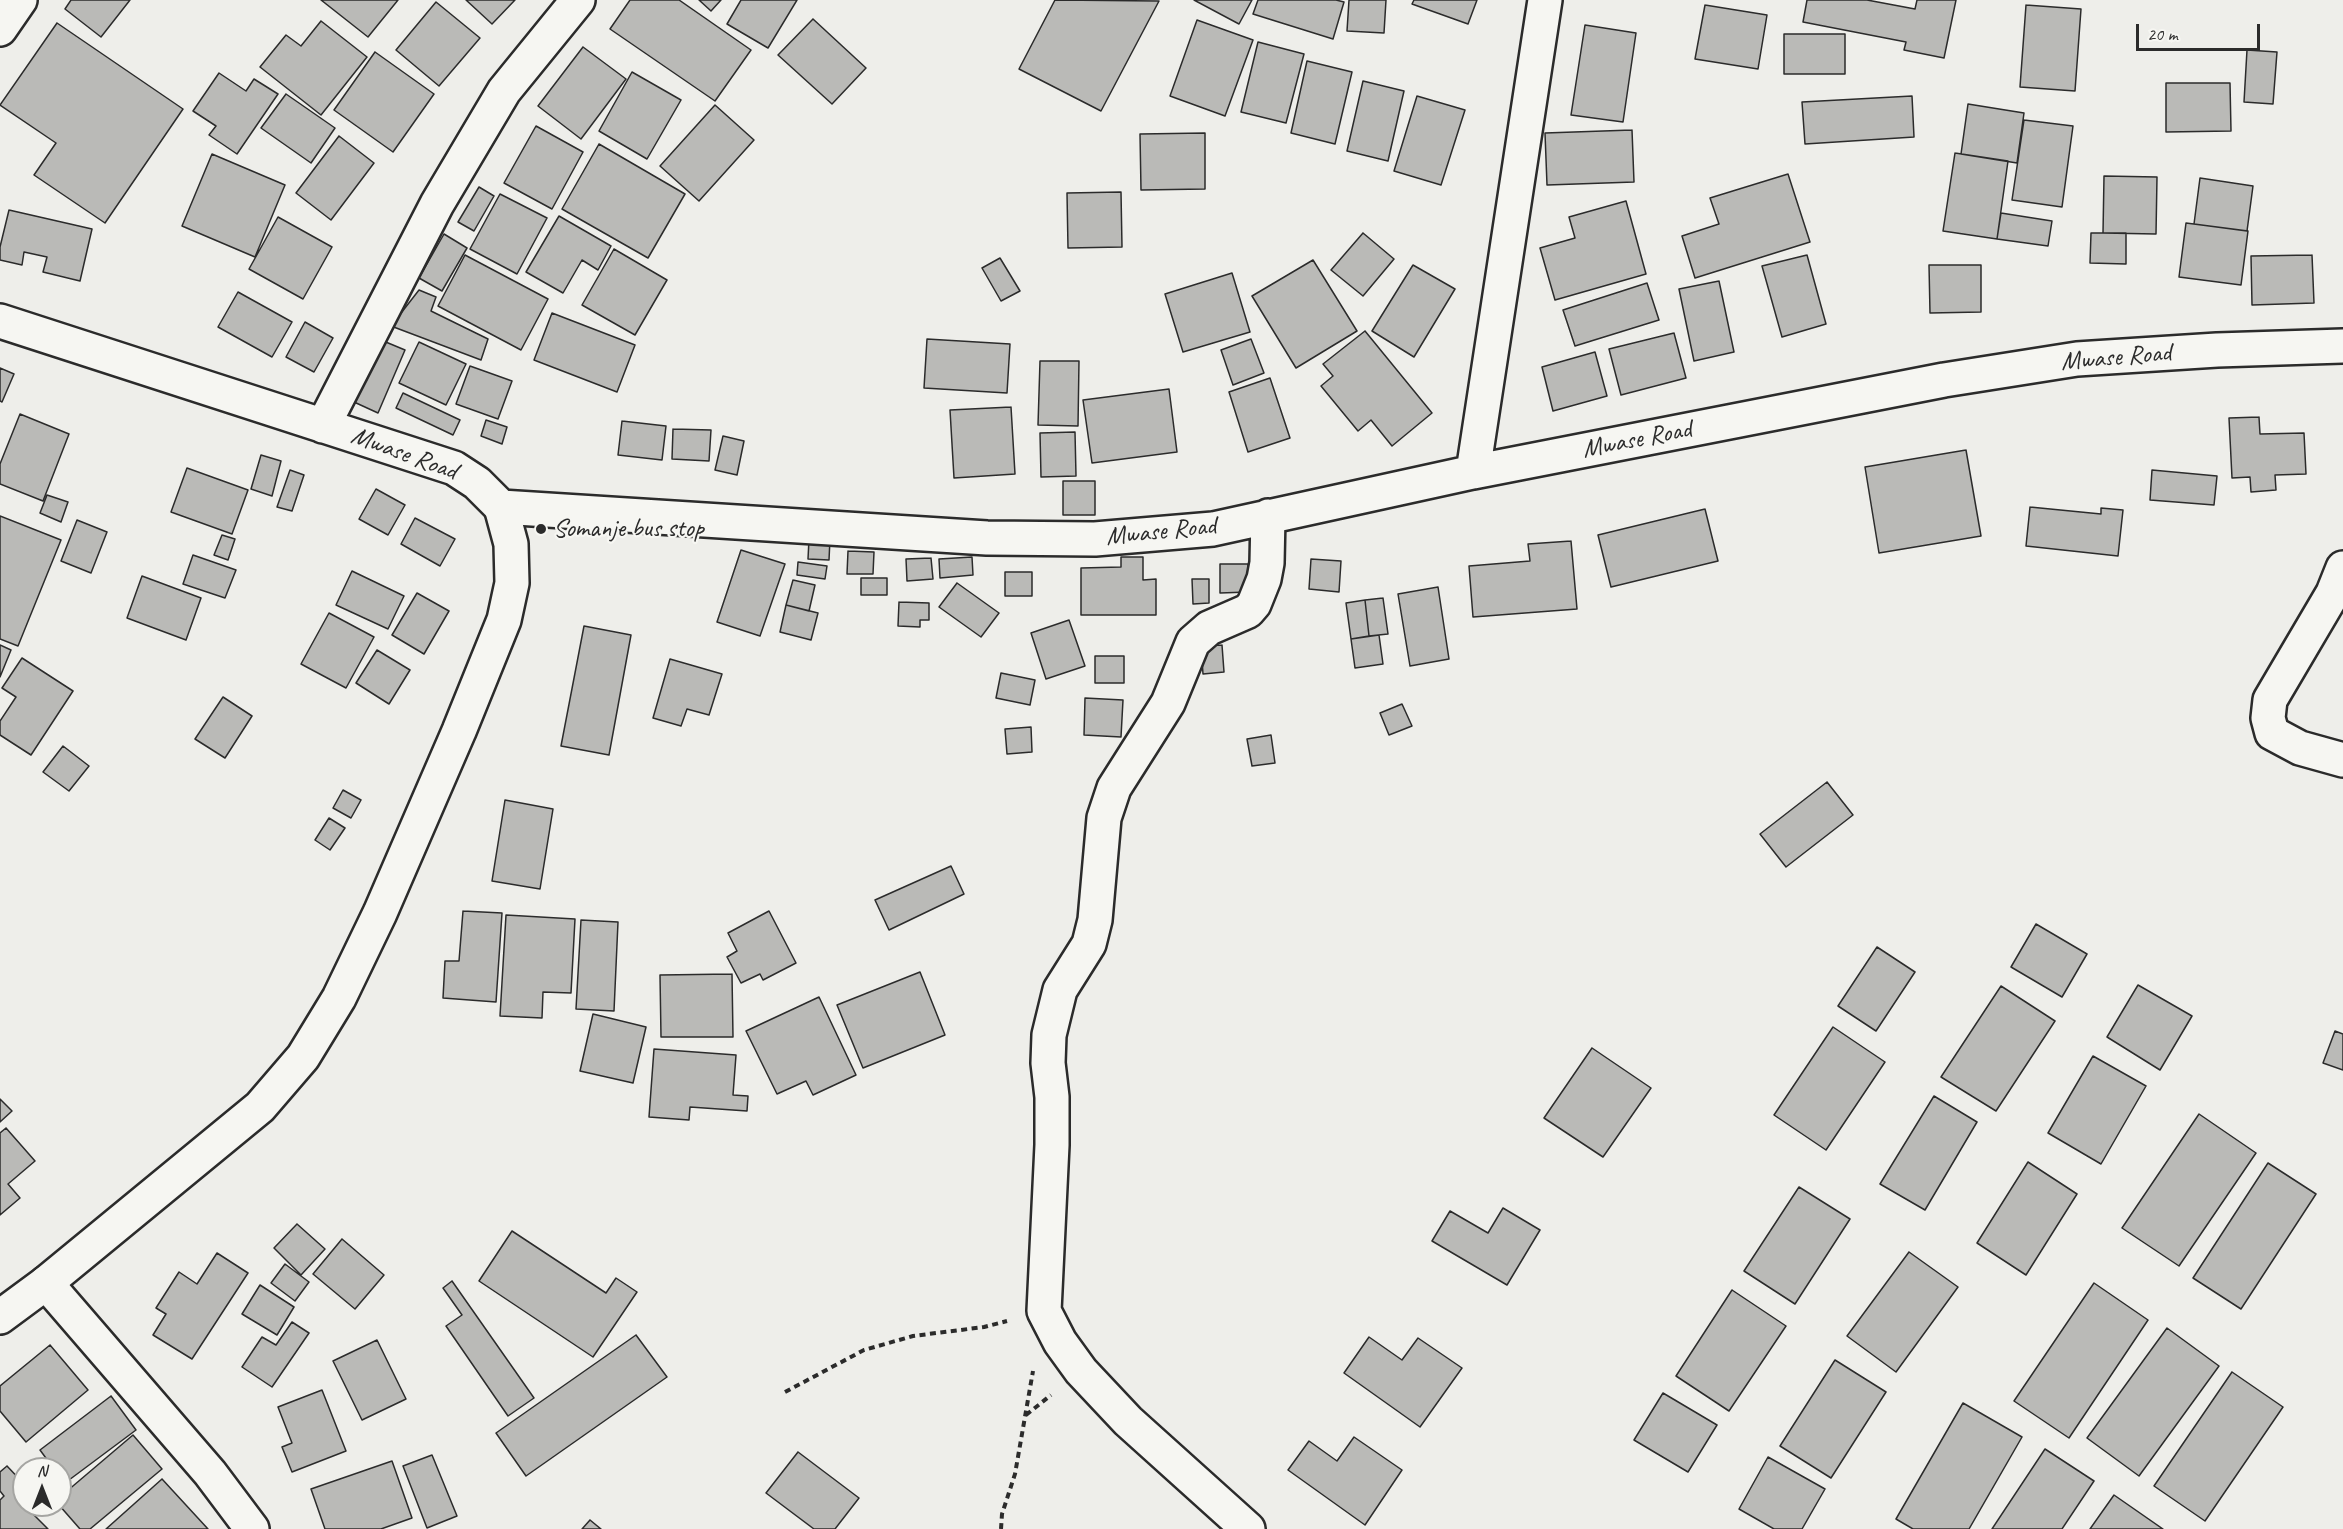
<!DOCTYPE html>
<html>
<head>
<meta charset="utf-8">
<style>
  body { margin:0 }
  #map { position:relative; width:2343px; height:1529px; overflow:hidden; background:#eeeeea; font-family:Caveat,sans-serif }
  canvas { display:block }
  .north { position:absolute; left:12px; top:1457px; width:60px; height:60px; box-sizing:border-box; background:#f6f6f2; border:2px solid #a5a5a2; border-radius:50%; rotate:0deg; font-size:16px; font-weight:700; line-height:24px; text-align:center; color:#2b2b2b }
  .north::after { content:''; display:block; margin:auto; width:21px; height:27px; background:#2b2b2b; clip-path:polygon(50% 0,100% 100%,50% 72%,0 100%) }
  .scale { position:absolute; left:2136px; top:24px; width:124px; height:27px; box-sizing:border-box; border:3px solid #2b2b2b; border-top:0; padding-left:8px; font-size:18px; line-height:21px; white-space:nowrap; color:#2b2b2b; -webkit-text-stroke:4px #f6f6f2; paint-order:stroke }
</style>
</head>
<body>
<div id="map">
<canvas width="2343" height="1529"></canvas>
<div class="north">N</div>
<div class="scale">20 m</div>
</div>
<script>
const g = document.querySelector('canvas').getContext('2d');
g.lineJoin = 'round';
function fillPath(path, color) { g.fillStyle = color; g.fill(path, 'evenodd'); }
const toPath = rows => new Path2D(rows.map(r => 'M' + r).join(''));
function stroke(path, color, width, dash) { g.strokeStyle = color; g.lineWidth = width; g.lineCap = dash ? 'butt' : 'round'; g.setLineDash(dash || []); g.stroke(path); }
function drawText(font, color, halo, rows, align = 'center') {
  g.font = font + ' Caveat,sans-serif'; g.lineWidth = 4.5; g.setLineDash([]); g.textBaseline = 'middle'; g.strokeStyle = halo; g.fillStyle = color; for (const [text, x, y, turn = 0] of rows) {
    g.save(); g.translate(x, y); g.rotate((+turn || 0) * Math.PI / 180); g.textAlign = isNaN(turn) ? turn : align; if (halo) g.strokeText(text, 0, 0); g.fillText(text, 0, 0); g.restore();
  }
}
const building = toPath([
  [71,0,130,0,101,37,65,9,71,0],
  [321,0,398,0,368,37,321,0],
  [466,0,515,0,492,24,466,0],
  [630,0,679,0,751,50,715,101,610,29,630,0],
  [699,0,721,0,711,11,699,0],
  [741,0,797,0,768,48,727,24,741,0],
  [1055,0,1159,1,1101,111,1019,69,1055,0],
  [1194,0,1252,0,1239,24,1194,0],
  [1258,0,1336,0,1344,2,1333,39,1253,14,1258,0],
  [1349,0,1386,0,1384,33,1347,31,1349,0],
  [1414,0,1477,0,1468,24,1412,4,1414,0],
  [1807,0,1867,0,1915,9,1917,0,1956,0,1944,58,1904,50,1906,42,1803,22,1807,0],
  [436,2,480,38,439,86,396,50,436,2],
  [1705,5,1767,15,1758,69,1695,59,1705,5],
  [2026,5,2081,9,2075,91,2020,87,2026,5],
  [813,19,866,68,832,104,778,55,813,19],
  [1197,20,1253,40,1225,116,1170,96,1197,20],
  [321,21,367,57,321,115,260,67,286,35,301,46,321,21],
  [57,23,183,109,105,223,34,175,56,143,0,105,57,23],
  [1585,25,1636,33,1623,122,1571,115,1585,25],
  [1784,34,1845,34,1845,74,1784,74,1784,34],
  [1258,42,1304,54,1286,123,1241,112,1258,42],
  [583,47,626,79,581,139,538,106,583,47],
  [2247,50,2277,52,2273,104,2244,102,2247,50],
  [375,52,434,94,393,152,334,110,375,52],
  [1307,61,1352,72,1335,144,1291,133,1307,61],
  [632,72,681,100,647,159,599,131,632,72],
  [219,73,246,91,254,79,278,94,237,154,209,135,216,126,193,111,219,73],
  [1363,81,1404,91,1388,161,1347,151,1363,81],
  [2166,83,2230,83,2231,131,2166,132,2166,83],
  [286,94,335,128,311,163,261,128,286,94],
  [1417,96,1465,110,1441,185,1394,171,1417,96],
  [1912,96,1914,137,1805,144,1802,102,1912,96],
  [1968,104,2024,113,2017,163,1961,154,1968,104],
  [715,105,754,140,699,201,660,166,715,105],
  [2024,120,2073,126,2062,207,2012,200,2024,120],
  [536,126,583,152,552,209,504,183,536,126],
  [1632,130,1634,182,1547,185,1545,133,1632,130],
  [1205,133,1205,189,1141,190,1140,134,1205,133],
  [339,136,374,163,331,220,296,193,339,136],
  [599,144,685,194,648,258,562,209,599,144],
  [1955,153,2008,161,1997,239,1943,231,1955,153],
  [212,154,285,185,255,257,182,226,212,154],
  [1788,174,1810,242,1695,278,1682,236,1719,224,1710,198,1788,174],
  [2104,176,2157,177,2156,234,2103,233,2104,176],
  [2200,178,2253,186,2247,231,2194,224,2200,178],
  [479,187,494,196,474,231,458,222,479,187],
  [1121,192,1122,247,1068,248,1067,193,1121,192],
  [500,194,547,218,517,274,470,249,500,194],
  [1626,201,1646,274,1555,300,1540,248,1575,238,1569,217,1626,201],
  [9,210,92,229,80,281,43,272,47,257,24,252,22,265,0,260,0,247,9,210],
  [2001,213,2052,221,2048,246,1997,239,2001,213],
  [559,216,611,246,598,270,582,260,563,293,526,272,559,216],
  [278,217,332,247,303,299,249,269,278,217],
  [2186,223,2248,231,2241,285,2179,277,2186,223],
  [1363,233,1394,259,1363,296,1331,270,1363,233],
  [2091,233,2126,233,2126,264,2090,263,2091,233],
  [444,234,467,248,442,291,419,278,444,234],
  [614,249,667,280,635,335,582,305,614,249],
  [465,255,548,299,521,350,438,306,465,255],
  [1807,255,1826,324,1782,337,1762,266,1807,255],
  [2312,255,2314,303,2252,305,2251,256,2312,255],
  [1000,258,1020,291,1001,301,982,268,1000,258],
  [1313,260,1357,331,1296,368,1252,296,1313,260],
  [1413,265,1455,289,1414,357,1372,331,1413,265],
  [1929,265,1981,265,1981,312,1930,313,1929,265],
  [1232,273,1250,332,1183,352,1165,294,1232,273],
  [1719,281,1734,352,1694,361,1679,289,1719,281],
  [1647,283,1659,320,1575,346,1563,310,1647,283],
  [419,290,436,297,431,311,488,339,481,360,391,326,419,290],
  [238,292,292,322,272,357,218,327,238,292],
  [552,313,635,345,617,392,534,360,552,313],
  [305,322,333,338,314,372,286,357,305,322],
  [1365,331,1432,413,1392,446,1371,420,1358,431,1321,386,1333,376,1323,364,1365,331],
  [1674,333,1686,378,1621,395,1609,349,1674,333],
  [927,339,1010,344,1007,393,924,388,927,339],
  [1251,339,1264,373,1233,385,1221,350,1251,339],
  [381,340,405,350,378,413,354,402,381,340],
  [419,342,466,364,446,405,399,383,419,342],
  [1595,352,1607,396,1553,411,1542,367,1595,352],
  [1040,361,1079,361,1078,426,1038,425,1040,361],
  [470,366,512,381,498,419,456,404,470,366],
  [0,368,14,374,2,402,0,401,0,368],
  [1270,378,1290,438,1248,452,1229,392,1270,378],
  [1169,389,1177,452,1092,463,1083,400,1169,389],
  [403,393,460,420,453,435,396,408,403,393],
  [1011,407,1015,474,954,478,950,410,1011,407],
  [20,414,69,434,43,501,0,484,0,464,20,414],
  [2259,417,2260,434,2304,433,2306,474,2275,475,2276,490,2251,492,2250,477,2232,478,2229,418,2259,417],
  [486,420,507,427,502,444,481,436,486,420],
  [622,421,666,426,662,460,618,455,622,421],
  [673,429,711,430,709,461,672,459,673,429],
  [1075,432,1076,476,1041,477,1040,433,1075,432],
  [723,436,744,441,737,475,715,470,723,436],
  [1966,450,1981,536,1879,553,1865,467,1966,450],
  [261,455,281,461,272,496,251,489,261,455],
  [187,468,248,490,232,534,171,512,187,468],
  [290,470,304,475,292,511,277,507,290,470],
  [2152,470,2217,476,2214,505,2150,500,2152,470],
  [1063,481,1095,481,1095,515,1063,515,1063,481],
  [376,489,405,505,388,535,359,519,376,489],
  [47,495,68,502,61,522,40,513,47,495],
  [2030,507,2101,514,2101,508,2123,510,2118,556,2026,546,2030,507],
  [1705,509,1718,561,1611,587,1598,535,1705,509],
  [0,516,61,540,18,646,0,639,0,516],
  [415,518,455,539,440,566,401,544,415,518],
  [77,520,107,532,91,573,61,561,77,520],
  [222,535,235,539,228,560,214,555,222,535],
  [809,539,830,539,829,560,808,559,809,539],
  [1571,541,1577,609,1473,617,1469,566,1530,561,1528,544,1571,541],
  [741,550,785,564,760,636,717,622,741,550],
  [848,551,874,552,873,574,847,574,848,551],
  [193,555,236,570,225,598,183,584,193,555],
  [972,557,973,575,940,578,939,559,972,557],
  [1121,557,1143,557,1143,580,1156,579,1156,615,1081,615,1081,568,1121,567,1121,557],
  [931,558,933,579,907,581,906,559,931,558],
  [1311,559,1341,561,1339,592,1309,589,1311,559],
  [798,562,827,566,825,579,797,575,798,562],
  [1220,564,1248,564,1248,592,1220,593,1220,564],
  [352,571,404,596,388,629,336,605,352,571],
  [1005,572,1032,572,1032,596,1005,596,1005,572],
  [142,576,201,598,186,640,127,618,142,576],
  [861,578,887,578,887,595,861,595,861,578],
  [1192,579,1209,579,1209,603,1193,604,1192,579],
  [793,580,815,585,809,611,786,605,793,580],
  [957,583,999,613,981,637,939,607,957,583],
  [1438,587,1449,659,1410,666,1398,594,1438,587],
  [417,593,449,611,424,654,392,635,417,593],
  [1383,598,1388,634,1369,636,1365,600,1383,598],
  [1365,600,1369,636,1351,639,1346,603,1365,600],
  [899,602,929,603,929,620,920,620,920,627,898,626,899,602],
  [786,605,818,613,811,640,780,632,786,605],
  [329,613,374,637,346,688,301,664,329,613],
  [1069,620,1085,666,1046,679,1031,633,1069,620],
  [584,626,631,635,609,755,561,746,584,626],
  [1379,635,1383,664,1355,668,1351,639,1379,635],
  [0,645,11,650,0,677,0,645],
  [1222,645,1224,672,1203,674,1201,646,1222,645],
  [377,650,410,670,389,704,356,683,377,650],
  [1095,656,1124,656,1124,683,1095,683,1095,656],
  [22,658,73,691,31,755,0,735,0,721,16,697,2,688,22,658],
  [670,659,722,674,709,715,687,709,681,726,653,718,670,659],
  [1001,673,1035,680,1030,705,996,698,1001,673],
  [223,697,252,716,225,758,195,739,223,697],
  [1085,698,1123,700,1121,737,1084,735,1085,698],
  [1402,704,1412,726,1389,735,1380,713,1402,704],
  [1031,727,1032,752,1007,754,1005,729,1031,727],
  [1271,735,1275,763,1252,766,1247,739,1271,735],
  [63,746,89,766,69,791,43,772,63,746],
  [1827,782,1853,815,1786,867,1760,834,1827,782],
  [343,790,361,800,351,818,333,808,343,790],
  [505,800,553,809,540,889,492,881,505,800],
  [329,818,345,828,330,850,315,840,329,818],
  [951,866,964,894,889,930,875,900,951,866],
  [463,911,502,913,496,1002,443,998,445,961,459,961,463,911],
  [769,911,796,963,763,980,760,974,741,983,727,957,737,951,728,933,769,911],
  [506,915,575,919,571,993,543,992,542,1018,500,1016,506,915],
  [581,920,618,922,614,1011,576,1009,581,920],
  [2036,924,2087,954,2062,997,2011,967,2036,924],
  [1877,947,1915,972,1876,1031,1838,1006,1877,947],
  [920,972,945,1035,863,1068,837,1005,920,972],
  [732,974,733,1037,661,1037,660,975,732,974],
  [2138,985,2192,1016,2160,1070,2107,1037,2138,985],
  [2001,986,2055,1021,1996,1111,1941,1077,2001,986],
  [819,997,856,1075,813,1095,806,1081,777,1094,746,1031,819,997],
  [593,1014,646,1027,633,1083,580,1071,593,1014],
  [1833,1027,1885,1062,1826,1150,1774,1115,1833,1027],
  [2335,1031,2343,1034,2343,1070,2323,1063,2335,1031],
  [1592,1048,1651,1088,1603,1157,1544,1118,1592,1048],
  [654,1049,736,1055,733,1095,748,1096,747,1111,690,1107,689,1120,649,1117,654,1049],
  [2093,1056,2146,1086,2101,1164,2048,1133,2093,1056],
  [1934,1096,1977,1122,1925,1210,1880,1184,1934,1096],
  [0,1099,12,1111,0,1122,0,1099],
  [2199,1114,2256,1153,2179,1266,2122,1228,2199,1114],
  [6,1128,35,1161,8,1184,20,1198,0,1215,0,1133,6,1128],
  [2028,1162,2077,1194,2026,1275,1977,1243,2028,1162],
  [2268,1163,2316,1194,2241,1309,2193,1278,2268,1163],
  [1799,1187,1850,1219,1795,1304,1744,1271,1799,1187],
  [1503,1208,1540,1230,1507,1285,1432,1241,1450,1211,1488,1233,1503,1208],
  [297,1224,325,1249,301,1275,274,1248,297,1224],
  [512,1231,606,1293,616,1278,637,1292,593,1357,479,1281,512,1231],
  [342,1239,384,1275,355,1309,313,1274,342,1239],
  [1909,1252,1958,1287,1896,1372,1847,1336,1909,1252],
  [217,1253,248,1273,192,1359,153,1335,166,1314,156,1308,179,1272,197,1284,217,1253],
  [285,1264,309,1282,295,1301,271,1283,285,1264],
  [452,1281,534,1398,508,1416,446,1326,462,1315,443,1288,452,1281],
  [2094,1283,2148,1320,2069,1438,2014,1401,2094,1283],
  [260,1285,294,1307,277,1335,242,1314,260,1285],
  [1732,1290,1786,1326,1729,1411,1676,1376,1732,1290],
  [292,1322,309,1333,272,1387,242,1367,262,1337,276,1345,292,1322],
  [2167,1328,2219,1366,2139,1476,2087,1438,2167,1328],
  [636,1335,667,1377,526,1476,496,1433,636,1335],
  [1369,1337,1402,1360,1418,1338,1462,1368,1420,1427,1344,1373,1369,1337],
  [377,1340,406,1399,362,1420,333,1361,377,1340],
  [50,1345,88,1390,26,1442,0,1411,0,1386,50,1345],
  [1835,1360,1886,1392,1831,1478,1780,1446,1835,1360],
  [2232,1372,2283,1407,2205,1521,2154,1486,2232,1372],
  [322,1390,346,1451,292,1472,282,1447,292,1443,278,1407,322,1390],
  [1663,1393,1717,1425,1688,1472,1634,1440,1663,1393],
  [111,1396,136,1430,65,1483,60,1477,60,1469,54,1469,40,1450,111,1396],
  [1963,1403,2022,1437,1969,1529,1913,1529,1896,1519,1963,1403],
  [133,1435,162,1469,90,1529,80,1529,59,1505,60,1497,133,1435],
  [1354,1437,1402,1470,1365,1525,1288,1470,1309,1441,1337,1461,1354,1437],
  [2045,1449,2094,1481,2062,1529,1992,1529,2045,1449],
  [798,1452,859,1498,835,1529,814,1529,766,1493,798,1452],
  [432,1455,457,1516,427,1528,403,1466,432,1455],
  [1768,1457,1825,1489,1802,1529,1774,1529,1739,1509,1768,1457],
  [392,1461,412,1518,381,1529,325,1529,311,1489,392,1461],
  [7,1466,24,1484,24,1505,48,1529,0,1529,0,1500,4,1496,0,1491,0,1472,7,1466],
  [162,1479,208,1529,106,1529,162,1479],
  [2114,1495,2163,1529,2090,1529,2114,1495],
  [590,1520,601,1529,582,1529,590,1520]
]);
fillPath(building, '#babab7');
stroke(building, '#2b2b2b', 1.5);
const street = toPath([
  [0,29,20,0],
  [0,321,454,468,477,483,501,507,987,538,1095,539,1213,529,1473,472,1944,380,2077,359,2217,350,2343,346],
  [323,426,437,204,504,91,578,0],
  [1473,472,1545,0],
  [2343,568,2333,593,2270,700,2268,718,2272,733,2300,748,2343,760],
  [46,1283,210,1473,252,1529],
  [1248,1529,1128,1421,1081,1371,1060,1342,1044,1311,1052,1145,1052,1097,1048,1063,1049,1035,1060,990,1089,944,1095,920,1104,818,1114,788,1168,703,1193,642,1209,628,1248,611,1254,604,1264,579,1267,563,1268,516]
]);
const secondary = toPath([
  [0,1317,46,1283,260,1107,303,1057,339,998,380,913,459,731,504,620,512,583,511,544,501,507]
]);
stroke(street, '#2b2b2b', 38);
stroke(secondary, '#2b2b2b', 38);
stroke(toPath([
  [785,1392,864,1350,913,1336,984,1327,1007,1321],
  [1026,1415,1051,1395],
  [1001,1529,1002,1514,1015,1474,1033,1371]
]), '#2b2b2b', 4, [6, 4.5]);
stroke(street, '#f6f6f2', 33);
stroke(secondary, '#f6f6f2', 33);
for (const [x, y, r, color] of [
  [541,529,6,"#2b2b2b"]
]) { const dot = new Path2D(); dot.arc(x, y, r, 0, 2 * Math.PI); g.fillStyle = color; g.fill(dot); stroke(dot, '#f6f6f2', 2); }
drawText('26px', '#2b2b2b', '#f6f6f2', [
  ["Mwase Road",2116,358,-5],
  ["Mwase Road",1637,440,-11],
  ["Mwase Road",404,454,20],
  ["Mwase Road",1161,532,-6]
]);
drawText('26px', '#2b2b2b', '#f6f6f2', [
  ["Somanje bus stop",553,529]
], 'left');
</script>
</body>
</html>
